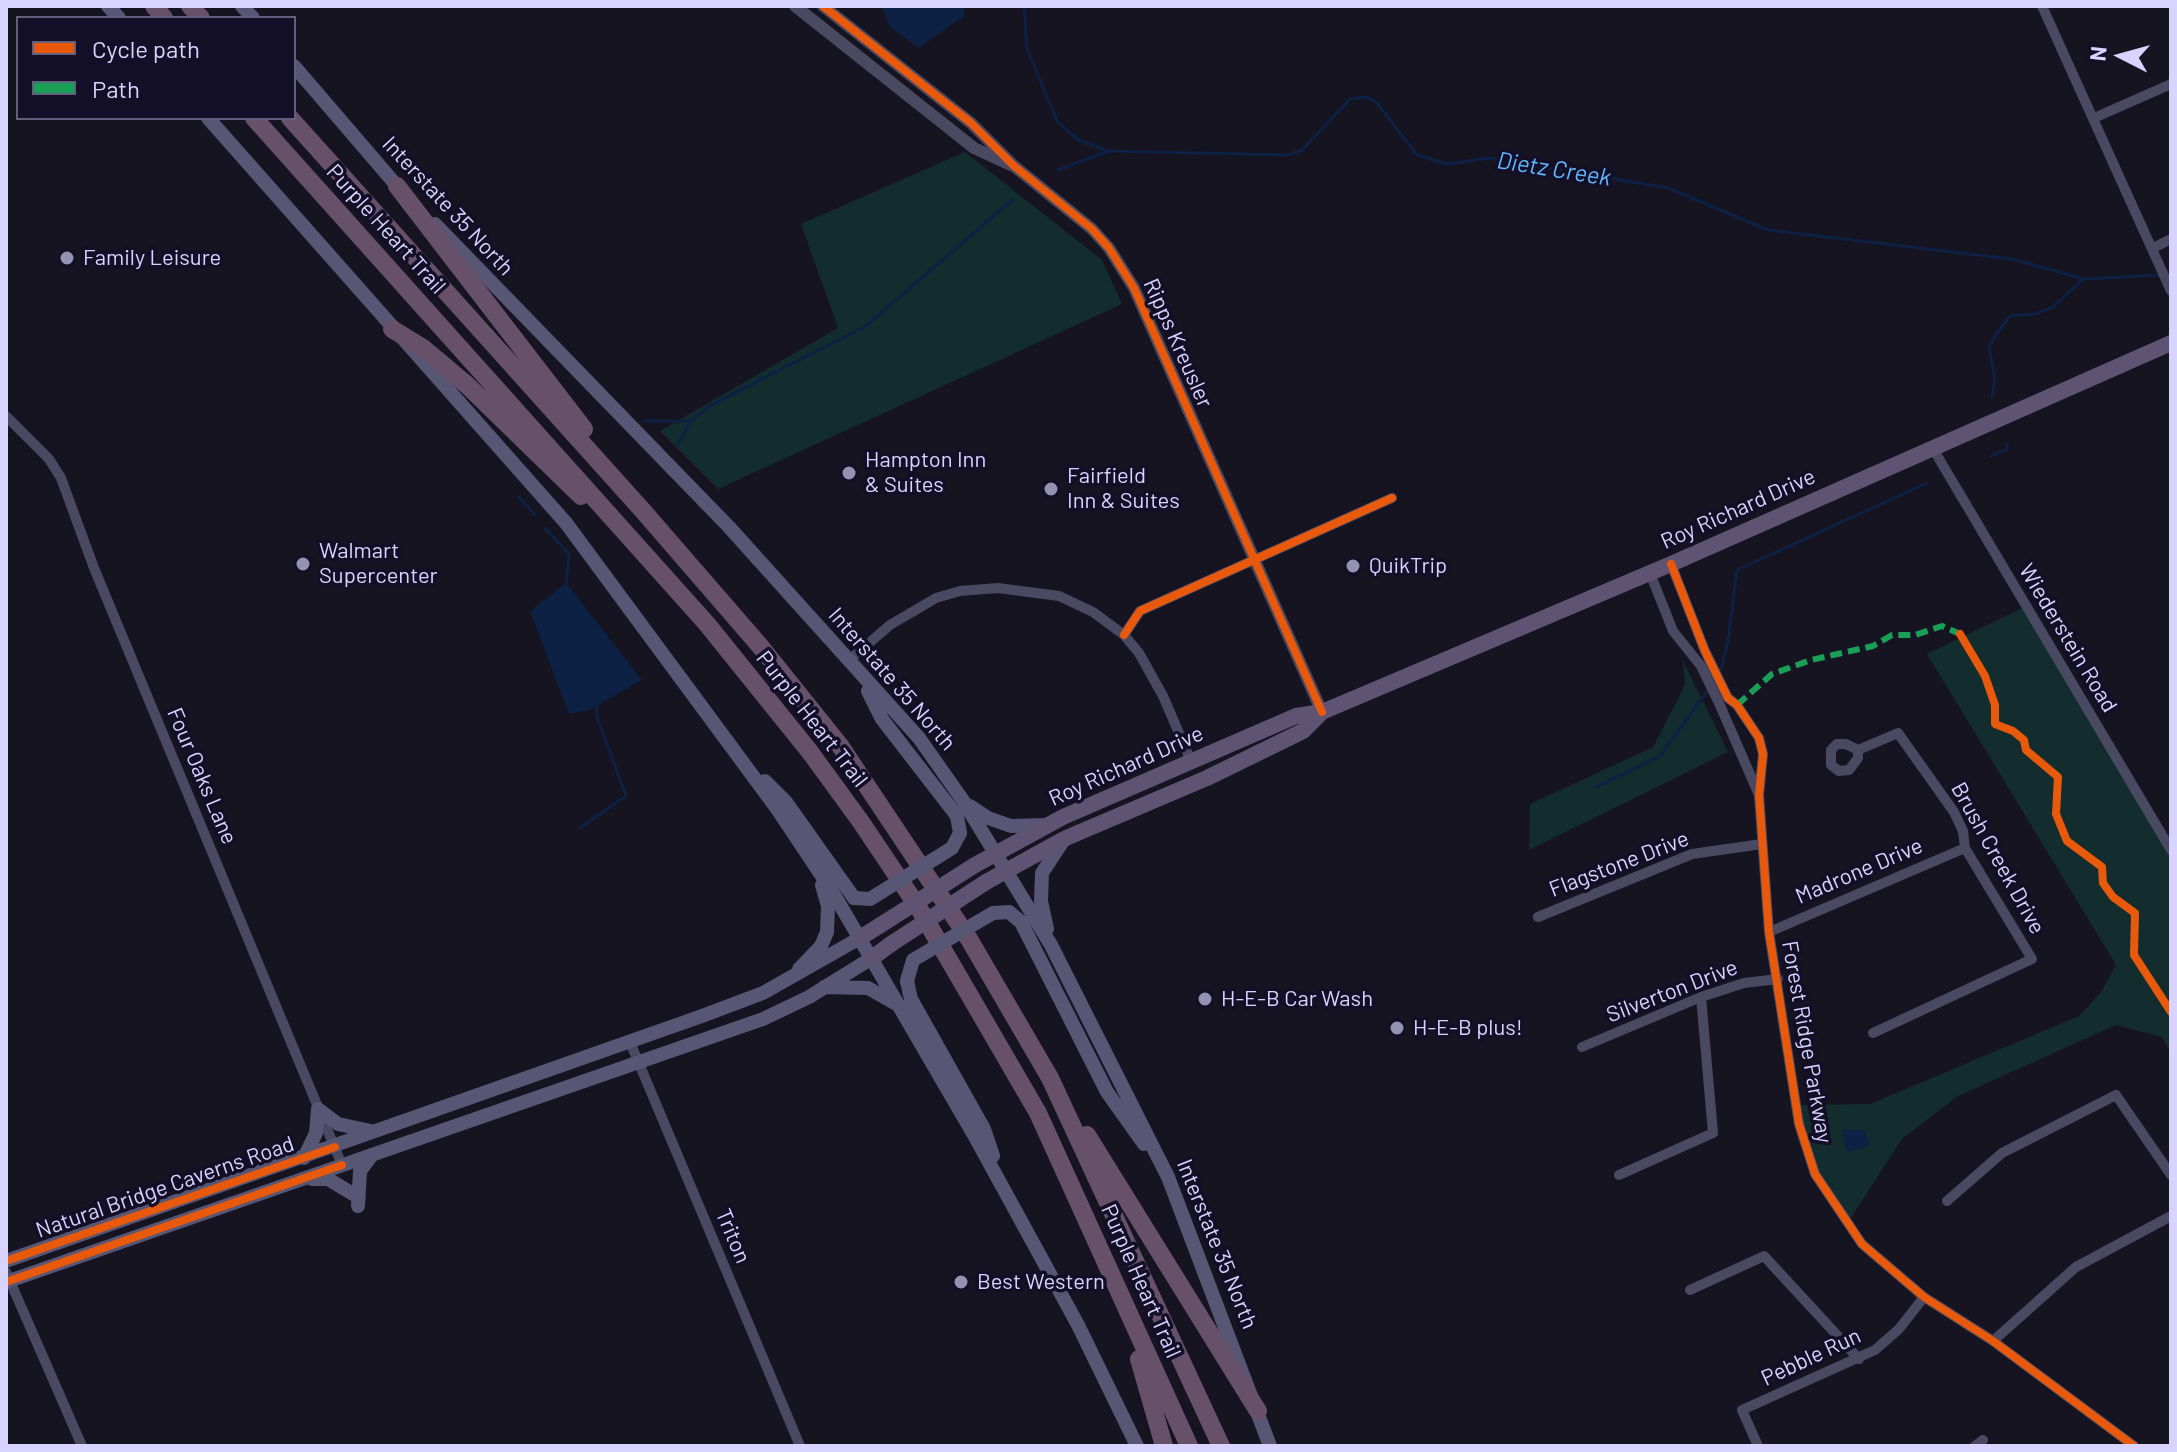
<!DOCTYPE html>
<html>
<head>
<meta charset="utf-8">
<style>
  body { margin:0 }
  #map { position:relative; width:2177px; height:1452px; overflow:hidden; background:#161421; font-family:Barlow,sans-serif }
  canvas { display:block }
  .frame { position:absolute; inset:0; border:8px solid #d9d4ff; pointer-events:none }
  .legend { position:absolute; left:16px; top:16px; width:280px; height:104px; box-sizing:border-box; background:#130f26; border:2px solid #625e7d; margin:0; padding:10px 14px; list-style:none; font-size:24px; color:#d9d4ff }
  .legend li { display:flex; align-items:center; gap:16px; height:40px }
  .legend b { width:40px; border:2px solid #625e7d }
  .north { position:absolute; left:2081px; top:16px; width:80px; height:80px; -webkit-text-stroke:6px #130f26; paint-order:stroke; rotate:276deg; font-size:22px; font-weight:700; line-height:32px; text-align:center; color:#d9d4ff }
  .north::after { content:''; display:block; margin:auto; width:28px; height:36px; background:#d9d4ff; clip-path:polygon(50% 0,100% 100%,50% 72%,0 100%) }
</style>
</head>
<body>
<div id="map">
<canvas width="2177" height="1452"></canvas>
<div class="frame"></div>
<ul class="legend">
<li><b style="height:10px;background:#e8590c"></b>Cycle path</li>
<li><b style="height:10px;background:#1a9f57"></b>Path</li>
</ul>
<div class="north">N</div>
</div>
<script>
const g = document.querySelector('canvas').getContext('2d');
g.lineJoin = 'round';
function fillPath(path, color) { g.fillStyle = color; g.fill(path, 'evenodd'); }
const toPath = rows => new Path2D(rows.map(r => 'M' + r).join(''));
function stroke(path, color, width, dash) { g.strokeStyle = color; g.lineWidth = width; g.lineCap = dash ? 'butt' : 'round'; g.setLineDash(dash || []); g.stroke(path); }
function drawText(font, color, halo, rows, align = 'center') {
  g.font = font + ' Barlow,sans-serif'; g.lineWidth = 7; g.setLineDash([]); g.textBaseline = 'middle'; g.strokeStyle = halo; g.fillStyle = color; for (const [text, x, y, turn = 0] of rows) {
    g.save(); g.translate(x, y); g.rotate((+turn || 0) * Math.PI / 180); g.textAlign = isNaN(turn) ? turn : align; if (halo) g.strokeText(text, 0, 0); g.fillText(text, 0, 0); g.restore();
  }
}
fillPath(toPath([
  [965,152,1102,260,1122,304,718,489,660,431,838,328,801,224],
  [2026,606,2171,850,2171,1053,2162,1037,2116,1025,1958,1096,1902,1139,1847,1224,1815,1174,1796,1105,1870,1104,2079,1016,2101,992,2116,965,1927,654],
  [1683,661,1728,752,1529,850,1530,804,1653,747,1685,685]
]), '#132c2d');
fillPath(toPath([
  [881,6,964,6,964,16,919,48,890,27],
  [566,583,642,680,589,710,569,714,530,611],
  [1842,1130,1865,1130,1870,1146,1847,1152]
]), '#0d2144');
stroke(toPath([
  [1024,6,1027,49,1057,121,1078,140,1108,151,1287,155,1302,150,1350,99,1367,97,1376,102,1417,155,1447,164,1489,158,1668,188,1768,230,2012,259,2084,279,2159,275],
  [1058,170,1106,152],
  [1992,397,1995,379,1989,347,1996,334,2010,316,2035,314,2053,307,2082,280],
  [644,421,691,421],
  [678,444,691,421,711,405,866,326,1012,200],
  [1991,456,2007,449,2007,444],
  [519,497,535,515],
  [545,528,569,554,566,586],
  [1711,684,1722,666,1728,641,1737,570,1927,483],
  [1596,787,1660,756,1708,690],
  [580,828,626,796,597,717,597,705]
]), '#0d2144', 3);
stroke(toPath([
  [2042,6,2171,291],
  [2094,118,2171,84],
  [2153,248,2171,239],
  [6,416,49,459,61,478,94,568,342,1165],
  [1932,447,2171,850],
  [1671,564,1705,651,1728,698,1737,705,1759,738,1763,754,1759,795,1769,932,1799,1124,1815,1174,1862,1244,1924,1297,1993,1341,2134,1446],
  [1650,573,1673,631,1701,666,1719,703,1759,795],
  [1124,635,1140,611,1392,498],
  [848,661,890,625,936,598,960,591,998,588,1059,596,1093,612,1124,635,1139,653,1163,696,1191,761],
  [1858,750,1846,744,1837,744,1831,750,1831,765,1839,771,1849,770,1858,758,1858,750,1898,733,1954,812,1963,831,1965,848,2032,959,1873,1033],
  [1538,917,1692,854,1762,844],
  [1769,932,1965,848],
  [630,1042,800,1446],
  [1582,1047,1701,997,1744,983,1778,979],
  [1619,1175,1713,1133,1701,997],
  [1947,1201,2002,1153,2116,1095,2171,1175],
  [6,1272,82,1446],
  [1690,1290,1764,1256,1859,1359],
  [1993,1341,2076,1267,2171,1216],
  [1758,1446,1742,1410,1875,1350,1899,1329,1924,1297],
  [1975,1446,1983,1440]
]), '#4a4962', 10);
stroke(toPath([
  [795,6,974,148,1011,165],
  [823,6,971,123,1014,166,1092,229,1109,248,1134,288,1322,712]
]), '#4a4962', 12);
stroke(toPath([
  [108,6,119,18],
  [242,6,253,18],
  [294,66,403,193],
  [208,118,566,523,778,810,832,891,974,1135,1078,1325,1137,1446],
  [435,224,729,527,919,738,964,802,1051,945,1168,1177,1270,1446],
  [868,691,882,719,957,816,960,833],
  [765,781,786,802,854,898],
  [970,806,988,818,1011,826,1047,825],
  [1009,912,1021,922,1107,1092,1144,1144],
  [1047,929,1041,901,1042,873,1063,841],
  [799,969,821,946,827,932,828,906,822,885],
  [907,981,911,999,984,1129,993,1156],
  [824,987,868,988,898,1005],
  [318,1109,338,1124,371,1131],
  [304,1158,316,1133,318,1109],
  [312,1179,328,1179,353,1194],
  [358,1206,360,1171,372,1155],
  [6,1261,702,1016,763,993,860,938],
  [6,1282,763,1019,809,997,872,958]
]), '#575674', 14);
stroke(toPath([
  [975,865,1063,817,1296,716,1322,712,1671,564,2171,343],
  [986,882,1066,838,1207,778,1303,731,1322,712],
  [860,938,879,926],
  [872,958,891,944]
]), '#5e5373', 16);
stroke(toPath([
  [154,6,164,18],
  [190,6,201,18],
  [254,118,707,624,810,752,861,822,920,910,1038,1113,1189,1446],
  [290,118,644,512,760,646,841,747,969,939,1050,1078,1221,1446],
  [397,186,584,429],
  [392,329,423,348,467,385,581,496],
  [1087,1135,1258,1411],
  [1139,1359,1164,1446]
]), '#67516a', 18);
stroke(toPath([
  [854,898,870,899,952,848,960,833],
  [907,981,913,960,993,913,1009,912]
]), '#575674', 14);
stroke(toPath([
  [879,926,975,865],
  [891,944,986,882]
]), '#5e5373', 16);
stroke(toPath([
  [1737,705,1772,674,1811,660,1873,646,1892,635,1915,635,1942,626,1960,634]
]), '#1a9f57', 6, [12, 6]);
stroke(toPath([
  [823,6,971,123,1014,166,1092,229,1109,248,1134,288,1322,712],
  [1671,564,1705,651,1728,698,1737,705,1759,738,1763,754,1759,795,1769,932,1799,1124,1815,1174,1862,1244,1924,1297,1993,1341,2134,1446],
  [1960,634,1985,676,1995,705,1995,724,2013,731,2024,740,2026,750,2058,777,2056,814,2067,841,2102,867,2103,883,2113,897,2135,913,2134,955,2171,1012],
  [1124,635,1140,611,1392,498],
  [6,1261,335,1147],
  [6,1282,342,1165]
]), '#e8590c', 8);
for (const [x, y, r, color] of [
  [67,258,8,"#9591b1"],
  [849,473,8,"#9591b1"],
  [1051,489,8,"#9591b1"],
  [303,564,8,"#9591b1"],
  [1353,566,8,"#9591b1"],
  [1205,999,8,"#9591b1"],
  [1397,1028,8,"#9591b1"],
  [961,1282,8,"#9591b1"]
]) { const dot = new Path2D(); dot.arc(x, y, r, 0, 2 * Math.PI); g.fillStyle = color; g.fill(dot); stroke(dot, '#130f26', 3); }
drawText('22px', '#d9d4ff', '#130f26', [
  ["Interstate 35 North",448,206,47],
  ["Purple Heart Trail",386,229,48],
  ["Ripps Kreusler",1178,343,66],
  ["Roy Richard Drive",1738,509,-24],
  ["Wiederstein Road",2068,638,59],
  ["Interstate 35 North",892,679,49],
  ["Purple Heart Trail",812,719,52],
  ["Roy Richard Drive",1126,766,-24],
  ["Four Oaks Lane",202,776,67],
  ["Brush Creek Drive",1998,858,61],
  ["Flagstone Drive",1619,864,-21],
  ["Madrone Drive",1859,871,-23],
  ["Silverton Drive",1672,991,-21],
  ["Forest Ridge Parkway",1807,1042,80],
  ["Natural Bridge Caverns Road",165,1187,-19],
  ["Triton",733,1236,67],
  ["Interstate 35 North",1217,1244,68],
  ["Purple Heart Trail",1141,1281,66],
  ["Pebble Run",1811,1357,-25]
]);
drawText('22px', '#d9d4ff', '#130f26', [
  ["Family Leisure",83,258],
  ["Hampton Inn",865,460],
  ["& Suites",865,485],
  ["Fairfield",1067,476],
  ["Inn & Suites",1067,501],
  ["Walmart",319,551],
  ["Supercenter",319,576],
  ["QuikTrip",1369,566],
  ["H-E-B Car Wash",1221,999],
  ["H-E-B plus!",1413,1028],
  ["Best Western",977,1282]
], 'left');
drawText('italic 24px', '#62b6ff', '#130f26', [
  ["Dietz Creek",1554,169,9]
]);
</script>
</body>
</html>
